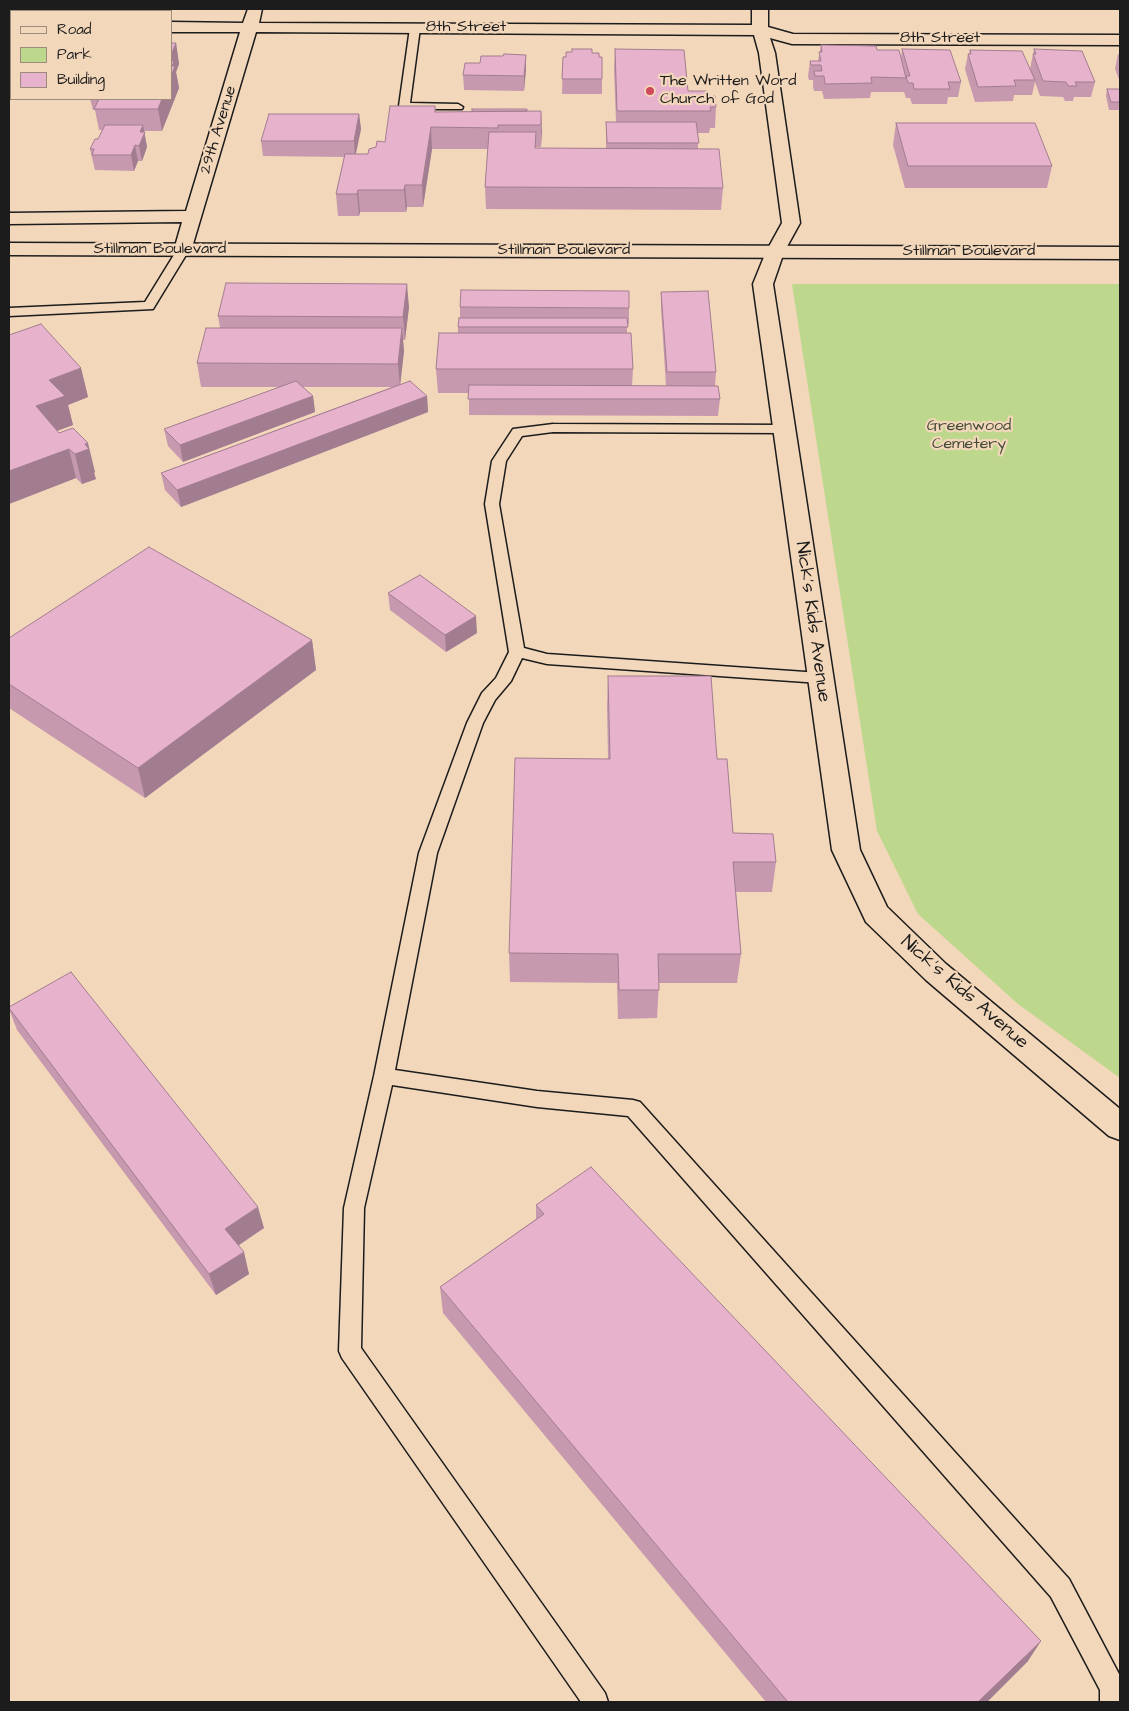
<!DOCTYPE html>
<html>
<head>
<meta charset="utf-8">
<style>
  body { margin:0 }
  #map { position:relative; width:1129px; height:1711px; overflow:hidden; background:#f3d7ba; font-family:"Architects Daughter",sans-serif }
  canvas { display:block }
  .frame { position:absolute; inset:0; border:10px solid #1c1c1c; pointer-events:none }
  .legend { position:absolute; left:10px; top:10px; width:162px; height:90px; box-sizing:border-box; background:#f3d7ba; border:1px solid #9d8c7b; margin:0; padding:6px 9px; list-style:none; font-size:15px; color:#1c1c1c }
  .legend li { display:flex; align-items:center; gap:10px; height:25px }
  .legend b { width:25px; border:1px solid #9d8c7b }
</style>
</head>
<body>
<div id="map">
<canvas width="1129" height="1711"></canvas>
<div class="frame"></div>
<ul class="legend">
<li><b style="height:6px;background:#f3d7ba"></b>Road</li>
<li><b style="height:14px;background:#bdd78d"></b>Park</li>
<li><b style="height:14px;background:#e7b2cc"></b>Building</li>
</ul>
</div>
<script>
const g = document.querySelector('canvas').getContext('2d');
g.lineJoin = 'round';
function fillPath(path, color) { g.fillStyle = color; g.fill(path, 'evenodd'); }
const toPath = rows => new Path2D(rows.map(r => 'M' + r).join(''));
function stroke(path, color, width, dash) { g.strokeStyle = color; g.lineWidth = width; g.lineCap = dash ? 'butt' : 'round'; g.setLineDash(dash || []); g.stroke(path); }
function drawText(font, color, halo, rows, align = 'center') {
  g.font = font + ' "Architects Daughter",sans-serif'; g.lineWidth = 4.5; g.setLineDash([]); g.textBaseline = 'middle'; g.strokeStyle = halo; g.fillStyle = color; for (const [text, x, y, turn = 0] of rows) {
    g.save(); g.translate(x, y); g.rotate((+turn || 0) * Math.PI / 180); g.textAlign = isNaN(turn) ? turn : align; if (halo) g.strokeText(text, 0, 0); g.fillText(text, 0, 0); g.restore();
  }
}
fillPath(toPath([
  [792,284,1120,284,1120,1078,1018,1004,918,914,877,831]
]), '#bdd78d');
const service = toPath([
  [415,25,420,28,410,103,458,104,463,107,462,109,404,109,399,106,410,28,415,25],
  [183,246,189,250,153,309,9,316,9,308,145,302,177,250,183,246],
  [553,424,784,425,791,429,784,433,553,432,522,436,506,461,499,504,524,648,547,654,820,673,826,674,828,678,826,682,820,683,547,664,522,658,511,681,495,700,483,723,437,853,395,1070,537,1091,633,1100,640,1102,1069,1579,1120,1676,1120,1702,1100,1702,1100,1690,1051,1597,628,1116,537,1107,392,1085,364,1208,361,1348,605,1693,608,1702,581,1702,342,1358,339,1351,344,1208,374,1076,419,853,467,723,482,693,496,678,509,652,485,504,492,461,513,429,553,424]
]);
const minor = toPath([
  [248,9,262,9,259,23,752,25,752,9,768,9,768,27,793,34,1120,35,1120,45,792,44,770,38,775,53,800,223,784,252,773,284,860,850,887,907,946,964,1120,1109,1120,1140,1109,1136,926,980,866,922,832,850,753,284,766,252,782,223,759,53,754,35,256,32,190,254,183,256,176,254,174,250,182,222,9,224,9,213,186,211,240,32,171,32,171,22,243,23,248,9],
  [9,21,11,21,11,31,9,31,9,21]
]);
const secondary = toPath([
  [9,243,1120,247,1120,259,9,255,9,243]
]);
stroke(service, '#1c1c1c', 3);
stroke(minor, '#1c1c1c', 3);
stroke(secondary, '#1c1c1c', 3);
fillPath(service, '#f3d7ba');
fillPath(minor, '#f3d7ba');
fillPath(secondary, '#f3d7ba');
fillPath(toPath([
  [176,43,179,64,176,72,179,88,162,131,144,131,147,147,142,161,138,161,134,171,95,170,90,149,98,139,102,130,99,130,95,110,93,110,90,99,171,99],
  [821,45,877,50,901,58,902,49,961,82,958,97,948,97,947,104,912,104,910,98,906,98,904,92,871,92,870,98,824,99,822,91,814,91,813,86,813,80,809,80,808,76,810,61,818,61],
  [615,49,688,91,707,96,716,107,715,128,710,128,709,133,698,133,698,149,723,188,721,210,486,209,485,187,488,149,432,149,423,207,407,207,406,212,360,212,359,216,338,216,336,194,344,157,263,156,261,141,359,114,361,129,356,154,368,154,376,147,385,142,435,106,436,112,541,111,541,147,536,147,536,148,606,148,606,122,616,122,614,70],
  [1034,49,1095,82,1091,97,1074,97,1073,101,1065,101,1063,97,1040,96,1035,82,1032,95,1014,95,1013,101,975,102,965,69,968,54,969,54,970,50,1030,69],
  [1120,52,1120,82,1115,69,1118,54,1120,54],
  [9,53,11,53,11,84,9,84],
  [592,53,602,79,602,94,562,94,563,57],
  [526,69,524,91,464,90,463,75],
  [1107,89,1120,89,1120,110,1109,110,1106,96],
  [896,123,1052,166,1047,188,905,188,893,145],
  [661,292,716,372,715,386,720,399,718,416,469,415,469,393,438,393,436,369,458,333,458,327,460,318,460,307,629,308,629,324,627,324,627,333,633,369,632,386,666,386,661,308],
  [409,307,405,340,403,340,404,351,400,384,427,396,428,412,181,507,165,490,161,473,392,387,303,387,313,396,315,412,183,462,168,446,164,429,280,387,201,387,197,363,220,328,218,316],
  [81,368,88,397,68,405,73,425,57,431,95,472,94,473,96,479,82,484,76,478,9,504],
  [388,593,477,633,446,652,390,610],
  [9,638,312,640,316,670,145,798,9,708],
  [608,676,717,759,733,833,776,862,772,892,736,892,741,954,737,983,659,983,657,1018,618,1019,617,983,510,982,509,953,608,759,607,706],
  [9,1007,264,1228,238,1246,249,1274,216,1295,17,1030,9,1009],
  [536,1205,1028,1661,987,1702,766,1702,443,1313,440,1287,536,1219]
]), '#c799af');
fillPath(toPath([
  [176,43,179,64,176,72,179,88,162,131,158,109,162,99,171,99,171,55],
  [526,55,526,69,524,91,524,76],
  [541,111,542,132,541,147],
  [359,114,361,129,355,157,354,141],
  [143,125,147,147,142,161,139,146,140,132],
  [431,127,432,149,423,207,422,185],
  [135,145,138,161,134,171,131,155],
  [405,185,407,207,406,212,404,190],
  [358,190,360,212,359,216,357,194],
  [407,284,409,307,405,340,403,317],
  [402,328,404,351,400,387,398,364],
  [81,368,88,397,68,405,73,425,43,436,36,406,49,380],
  [313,396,315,412,183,462,180,445],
  [427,396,428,412,181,507,177,490],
  [88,443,95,472,94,473,96,479,82,484,75,454,85,444],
  [69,449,76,478,9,504,9,471],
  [476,616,477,633,446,652,445,635],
  [312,640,316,670,145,798,138,768],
  [258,1207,264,1228,231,1250,225,1229],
  [244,1252,249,1274,216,1295,209,1274],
  [1041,1641,1028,1661,987,1702,978,1702]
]), '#a27d8f');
const building = toPath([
  [171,43,176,43,171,55,171,43],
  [821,45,876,46,877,50,899,50,906,78,871,77,872,83,825,84,824,76,815,76,814,71,822,71,821,65,811,65,810,61,821,61,819,52,822,52,821,45],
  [572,49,592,49,592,53,599,53,599,57,602,57,602,79,562,79,563,57,566,57,566,52,572,52,572,49],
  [615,49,684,50,688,91,707,91,707,96,715,96,716,107,710,107,711,111,617,111,615,49],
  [902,49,950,50,961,82,948,82,950,89,914,89,913,83,908,83,906,76,910,76,902,49],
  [1034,49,1082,51,1095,82,1075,82,1077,86,1068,86,1066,82,1043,81,1033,54,1036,54,1034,49],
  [970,50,1022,51,1035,80,1014,80,1016,86,978,87,968,54,971,54,970,50],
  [9,53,11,53,11,69,9,69,9,53],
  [504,54,526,55,524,76,463,75,465,63,480,63,481,56,503,56,504,54],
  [171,61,174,61,172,66,175,66,171,76,171,61],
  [1107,89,1120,89,1120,102,1111,102,1107,89],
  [99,99,162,99,158,109,94,109,99,99],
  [390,106,435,106,435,112,541,111,541,125,498,125,498,128,431,127,422,185,405,185,404,190,358,190,357,194,336,194,345,154,368,154,369,149,376,147,377,141,385,142,390,106],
  [472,109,527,109,527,111,472,111,472,109],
  [269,114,359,114,354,141,261,141,269,114],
  [606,122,696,122,699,143,607,143,606,122],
  [896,123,1035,123,1052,166,908,166,896,123],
  [105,125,143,125,140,132,145,132,139,146,135,145,131,155,92,155,94,149,90,149,95,139,98,139,105,125],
  [489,132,536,132,535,148,719,149,723,188,485,187,489,132],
  [226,283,407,284,403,317,218,316,226,283],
  [461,290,629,291,629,308,460,307,461,290],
  [708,291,716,372,667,372,661,292,708,291],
  [459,318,627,318,628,327,458,327,459,318],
  [41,324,81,368,49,380,65,396,36,406,59,433,73,428,88,443,85,444,89,449,75,454,69,449,9,471,9,335,41,324],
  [206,328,402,328,398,364,197,363,206,328],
  [439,333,631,333,633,369,436,369,439,333],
  [296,381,313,396,180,445,164,429,296,381],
  [410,381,427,396,177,490,161,473,410,381],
  [469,385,718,386,720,399,468,399,469,385],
  [149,547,312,640,138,768,9,684,9,638,149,547],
  [420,575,476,616,445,635,388,593,420,575],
  [608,676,711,676,717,759,727,759,733,833,773,834,776,862,733,862,741,954,658,954,659,990,619,990,618,954,509,953,515,758,610,759,608,676],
  [71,972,258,1207,225,1229,244,1252,209,1274,9,1008,9,1007,71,972],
  [591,1167,1041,1641,978,1702,788,1702,440,1287,544,1214,536,1205,591,1167]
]);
fillPath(building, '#e7b2cc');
stroke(building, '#a27d8f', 1);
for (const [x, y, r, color] of [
  [650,91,5,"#d1495b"]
]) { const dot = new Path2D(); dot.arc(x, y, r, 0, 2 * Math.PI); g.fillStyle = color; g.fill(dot); stroke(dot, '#f3d7ba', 2); }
drawText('16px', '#1c1c1c', '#f3d7ba', [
  ["8th Street",466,28],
  ["8th Street",940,39],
  ["29th Avenue",219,130,-73],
  ["Stillman Boulevard",160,250],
  ["Stillman Boulevard",564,251],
  ["Stillman Boulevard",969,252]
]);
drawText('16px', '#1c1c1c', '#f3d7ba', [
  ["The Written Word",660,82],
  ["Church of God",660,100]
], 'left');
drawText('16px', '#444b38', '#f3d7ba', [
  ["Greenwood",969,427],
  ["Cemetery",969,445]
]);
drawText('19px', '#1c1c1c', '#f3d7ba', [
  ["Nick's Kids Avenue",812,622,82],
  ["Nick's Kids Avenue",964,993,41]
]);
</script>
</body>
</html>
